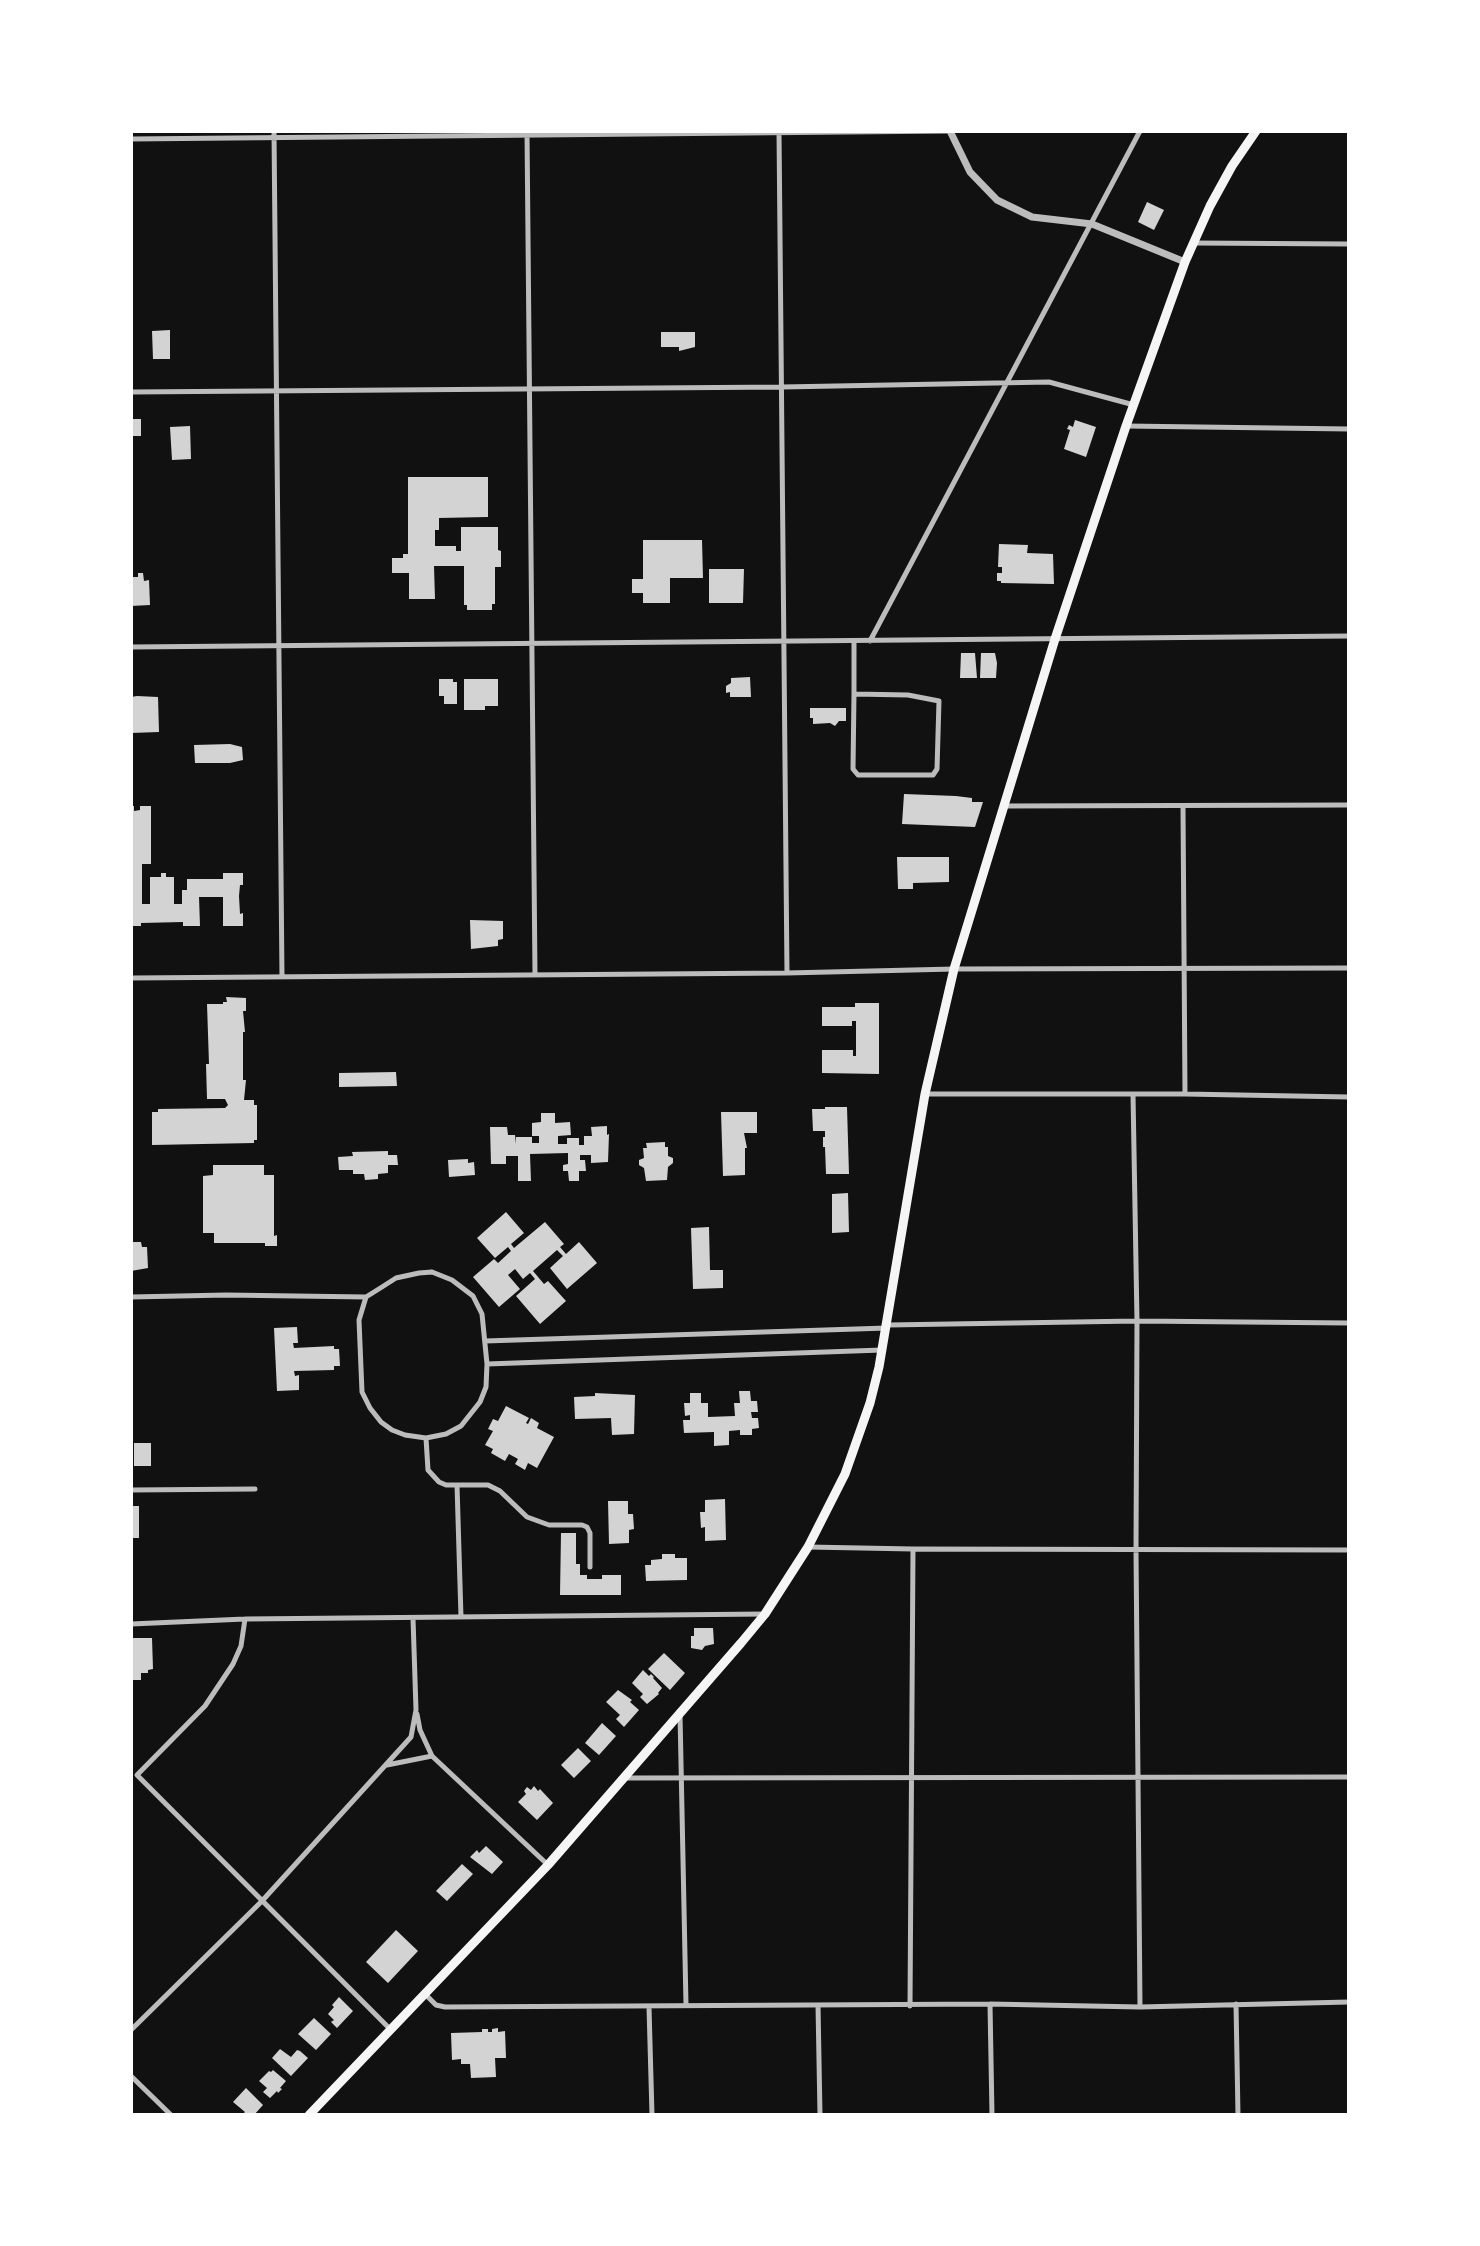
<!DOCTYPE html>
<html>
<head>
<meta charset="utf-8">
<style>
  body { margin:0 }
  #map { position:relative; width:1480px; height:2246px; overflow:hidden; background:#111; font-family:"Open Sans",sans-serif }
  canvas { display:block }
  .frame { position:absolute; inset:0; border:133px solid #fff; pointer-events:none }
</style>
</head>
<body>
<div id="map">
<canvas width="1480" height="2246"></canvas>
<div class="frame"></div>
</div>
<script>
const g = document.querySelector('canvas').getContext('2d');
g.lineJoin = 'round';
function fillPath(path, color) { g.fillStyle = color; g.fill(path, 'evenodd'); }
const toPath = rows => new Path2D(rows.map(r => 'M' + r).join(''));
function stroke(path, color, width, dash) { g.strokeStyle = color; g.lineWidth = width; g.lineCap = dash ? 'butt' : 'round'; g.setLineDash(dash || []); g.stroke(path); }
fillPath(toPath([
  [1147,202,1164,210,1154,230,1138,222],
  [170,330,170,359,153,359,152,331],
  [661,332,695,332,695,347,679,351,679,347,661,347],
  [131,419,141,419,141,436,131,436],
  [1075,420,1096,427,1086,457,1064,449,1070,430,1067,429,1069,425,1073,427],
  [190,426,191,459,172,460,170,427],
  [408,477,488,477,488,517,439,518,439,530,435,530,435,546,456,546,456,551,461,551,461,527,498,527,498,550,501,551,501,567,495,567,495,604,492,604,492,610,467,610,467,605,464,605,464,566,434,566,435,599,409,599,409,573,392,573,392,558,403,558,403,554,408,554],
  [643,540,702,540,703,578,670,578,670,603,643,603,643,593,632,593,632,579,643,579],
  [999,544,1028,545,1027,553,1053,554,1054,584,1001,583,1001,581,997,581,997,573,1002,573,1002,567,998,567],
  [709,569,744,569,743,603,709,603],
  [138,573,143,573,144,581,149,580,150,605,131,606,131,577,138,577],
  [961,653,975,653,977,678,960,678],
  [981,653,995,653,997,663,996,678,980,678],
  [750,677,751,697,730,697,730,692,726,693,726,686,731,683,731,678],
  [439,679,453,679,453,682,457,682,457,704,444,704,444,696,439,696],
  [464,679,498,679,498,706,485,706,485,710,464,710],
  [137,696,158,697,159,732,131,733,131,697],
  [810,708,846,708,846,721,839,721,835,726,830,723,813,724,813,718,810,718],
  [230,744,242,747,243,760,230,763,195,763,194,745],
  [904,794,956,796,972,798,972,802,983,802,975,827,902,824],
  [131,806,134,806,134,811,140,810,140,806,151,806,151,864,142,864,142,904,150,904,150,877,161,877,161,873,166,873,166,877,174,877,174,904,182,904,182,890,187,890,187,879,223,879,223,873,243,873,243,885,240,885,239,896,240,914,243,913,243,926,223,926,223,897,199,897,200,926,183,926,183,922,141,923,141,926,131,926],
  [897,857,949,857,949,882,913,883,913,889,898,889],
  [470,920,503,921,503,939,498,940,498,946,471,949],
  [226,997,246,998,246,1011,243,1011,245,1032,243,1032,243,1080,246,1080,244,1100,254,1100,254,1105,257,1105,257,1140,254,1140,254,1143,152,1145,152,1112,158,1112,158,1109,225,1108,228,1105,225,1099,207,1099,206,1064,209,1064,207,1004,223,1004,223,1002,227,1002],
  [855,1003,879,1003,879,1074,822,1073,822,1050,853,1050,853,1056,856,1056,856,1021,852,1021,852,1026,822,1026,822,1007,855,1007],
  [396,1072,397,1086,339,1087,339,1073],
  [825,1107,847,1107,849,1174,826,1174,825,1147,823,1147,823,1137,825,1137,825,1131,813,1131,812,1109,825,1109],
  [721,1112,757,1112,757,1133,744,1133,747,1148,745,1148,745,1175,723,1176],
  [541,1113,555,1113,555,1123,570,1122,571,1135,558,1136,558,1144,567,1144,567,1138,579,1138,579,1145,584,1145,584,1136,592,1136,591,1127,607,1126,607,1135,609,1134,608,1162,591,1163,591,1155,580,1155,580,1160,585,1160,586,1171,579,1171,579,1181,569,1181,568,1171,563,1171,563,1165,568,1164,568,1153,530,1154,531,1181,518,1181,518,1156,506,1156,506,1164,491,1164,490,1127,507,1127,508,1135,515,1135,516,1144,516,1137,532,1137,532,1143,539,1143,539,1136,532,1136,532,1123,541,1122],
  [665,1142,665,1147,668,1147,668,1156,673,1158,673,1163,668,1167,667,1180,646,1181,644,1168,639,1165,639,1160,644,1158,643,1148,647,1148,646,1143],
  [388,1151,388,1155,397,1155,398,1165,388,1165,388,1173,378,1174,378,1179,365,1180,364,1174,353,1174,353,1170,339,1170,338,1157,353,1156,352,1152],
  [468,1159,468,1163,474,1162,475,1175,449,1177,448,1160],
  [213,1165,264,1165,264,1175,274,1175,274,1236,277,1235,277,1246,265,1246,265,1243,214,1243,214,1233,203,1233,203,1176,213,1175],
  [848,1193,849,1232,832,1233,832,1194],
  [506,1212,524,1233,511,1244,514,1248,545,1222,564,1244,560,1247,566,1254,579,1242,597,1263,567,1289,550,1268,563,1256,557,1250,533,1271,544,1284,548,1281,566,1301,540,1324,516,1296,535,1279,530,1273,523,1279,515,1269,508,1275,520,1289,499,1307,473,1277,494,1259,498,1263,511,1251,508,1247,495,1258,477,1238],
  [709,1227,710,1270,723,1270,723,1288,693,1289,691,1228],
  [131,1242,141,1242,142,1247,147,1247,148,1268,131,1271],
  [297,1327,298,1343,293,1343,294,1348,334,1346,334,1349,339,1349,340,1366,334,1366,334,1370,294,1371,295,1376,299,1375,299,1390,277,1391,274,1328],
  [739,1391,750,1391,751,1401,757,1401,758,1412,751,1412,752,1418,758,1418,759,1428,752,1429,752,1435,740,1435,740,1430,729,1431,729,1445,714,1446,714,1432,684,1433,683,1420,690,1420,690,1415,685,1416,684,1403,690,1403,690,1393,701,1393,701,1403,708,1403,708,1417,735,1416,734,1403,740,1403],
  [595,1393,635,1395,634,1434,612,1435,611,1418,575,1419,574,1397,595,1396],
  [506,1406,529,1418,526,1423,528,1424,531,1418,539,1423,537,1428,554,1437,537,1468,528,1463,525,1470,515,1464,518,1459,509,1454,505,1461,491,1453,493,1449,485,1445,493,1431,488,1429,493,1419,498,1421],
  [134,1443,151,1443,151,1466,134,1466],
  [725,1499,726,1540,705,1541,705,1527,701,1528,700,1512,705,1512,705,1500],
  [608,1501,628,1501,628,1514,633,1514,634,1529,629,1530,629,1543,609,1544],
  [131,1506,139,1506,139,1538,131,1538],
  [561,1533,576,1533,576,1564,580,1564,580,1575,587,1575,587,1579,602,1579,602,1575,621,1575,621,1595,560,1595],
  [662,1554,675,1554,675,1558,687,1558,687,1580,646,1581,645,1565,651,1565,651,1560,662,1559],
  [694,1628,713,1628,714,1644,705,1646,702,1650,691,1648,691,1636,694,1636],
  [131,1638,152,1638,153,1669,148,1670,148,1673,141,1673,141,1680,131,1680],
  [664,1653,685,1673,670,1690,648,1669],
  [643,1670,649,1676,651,1674,654,1677,653,1678,662,1688,658,1693,659,1694,647,1704,640,1697,643,1694,632,1683],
  [618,1690,632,1700,630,1702,639,1710,624,1727,616,1719,620,1715,606,1702],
  [602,1723,616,1736,599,1755,585,1743],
  [578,1748,591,1761,574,1778,561,1765],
  [534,1786,538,1791,540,1789,553,1803,537,1820,518,1802,526,1794,524,1791,527,1787,531,1790],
  [486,1846,503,1862,492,1874,470,1857,477,1850,479,1853],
  [462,1864,473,1874,447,1901,436,1891],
  [396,1930,418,1951,388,1983,366,1962],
  [339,1997,353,2011,337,2028,331,2022,334,2020,328,2014,334,2007,332,2005],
  [314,2018,331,2034,316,2050,298,2034],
  [498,2028,498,2032,505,2031,506,2058,495,2058,496,2077,471,2078,470,2064,461,2064,461,2059,452,2060,451,2033,482,2032,482,2029,488,2029,488,2032,492,2032,492,2029],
  [280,2049,291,2057,297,2050,300,2051,308,2058,291,2076,272,2058],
  [273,2070,286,2081,280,2088,282,2089,278,2093,277,2091,270,2098,263,2092,267,2088,259,2081,269,2071,271,2072],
  [246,2088,263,2105,254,2115,242,2115,245,2112,233,2102]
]), '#d3d3d3');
stroke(toPath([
  [274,131,282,977],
  [527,131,535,975],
  [779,131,787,973],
  [131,139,950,131],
  [1193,243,1349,244],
  [131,392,782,387,1049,382,1134,405],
  [1126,426,1349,429],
  [870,641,1140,131],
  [131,647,1349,636],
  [854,694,908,695,939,701,937,769,933,775,858,775,853,769,854,694,854,641],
  [1005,806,1349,805],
  [1183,806,1185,1094],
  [131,978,787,973,954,969,1349,968],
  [925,1094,1185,1094,1349,1097],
  [1133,1094,1137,1321,1136,1550,1140,2007],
  [432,1272,452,1280,473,1296,482,1314,487,1364,486,1387,480,1402,461,1426,446,1434,426,1438,405,1435,392,1430,381,1422,370,1408,362,1392,359,1320,366,1297,382,1287,396,1278,419,1273,432,1272],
  [131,1297,226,1295,366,1297],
  [888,1325,1137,1321,1349,1323],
  [485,1341,887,1328],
  [487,1364,882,1350],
  [426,1438,428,1470,439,1482,446,1485,488,1485,500,1491,527,1517,549,1525,582,1525,587,1527,590,1533,590,1567],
  [457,1485,461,1617],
  [131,1490,255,1489],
  [808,1547,913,1549,1349,1550],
  [245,1619,241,1646,233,1664,205,1706,137,1775,391,2030],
  [131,1624,245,1619,765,1614],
  [417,1714,420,1730,432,1756,548,1865],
  [680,1714,686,2005],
  [387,1765,432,1756],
  [624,1778,1349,1777],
  [425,1994,436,2005,445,2007,990,2004,1140,2007,1349,2002],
  [990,2004,992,2115],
  [1236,2004,1238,2115],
  [818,2005,820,2115],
  [910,2006,913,1549],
  [649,2007,652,2115],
  [131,2030,262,1901,411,1737,416,1710,413,1618],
  [131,2076,171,2115]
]), '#bcbcbc', 5);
stroke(toPath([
  [950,131,970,172,997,200,1032,217,1092,224,1185,262]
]), '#bcbcbc', 7);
stroke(toPath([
  [309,2115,548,1865,741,1643,765,1614,808,1547,845,1474,870,1403,879,1367,925,1094,954,969,1055,639,1126,426,1185,262,1210,206,1232,166,1256,131]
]), '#f5f5f5', 9);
</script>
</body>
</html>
